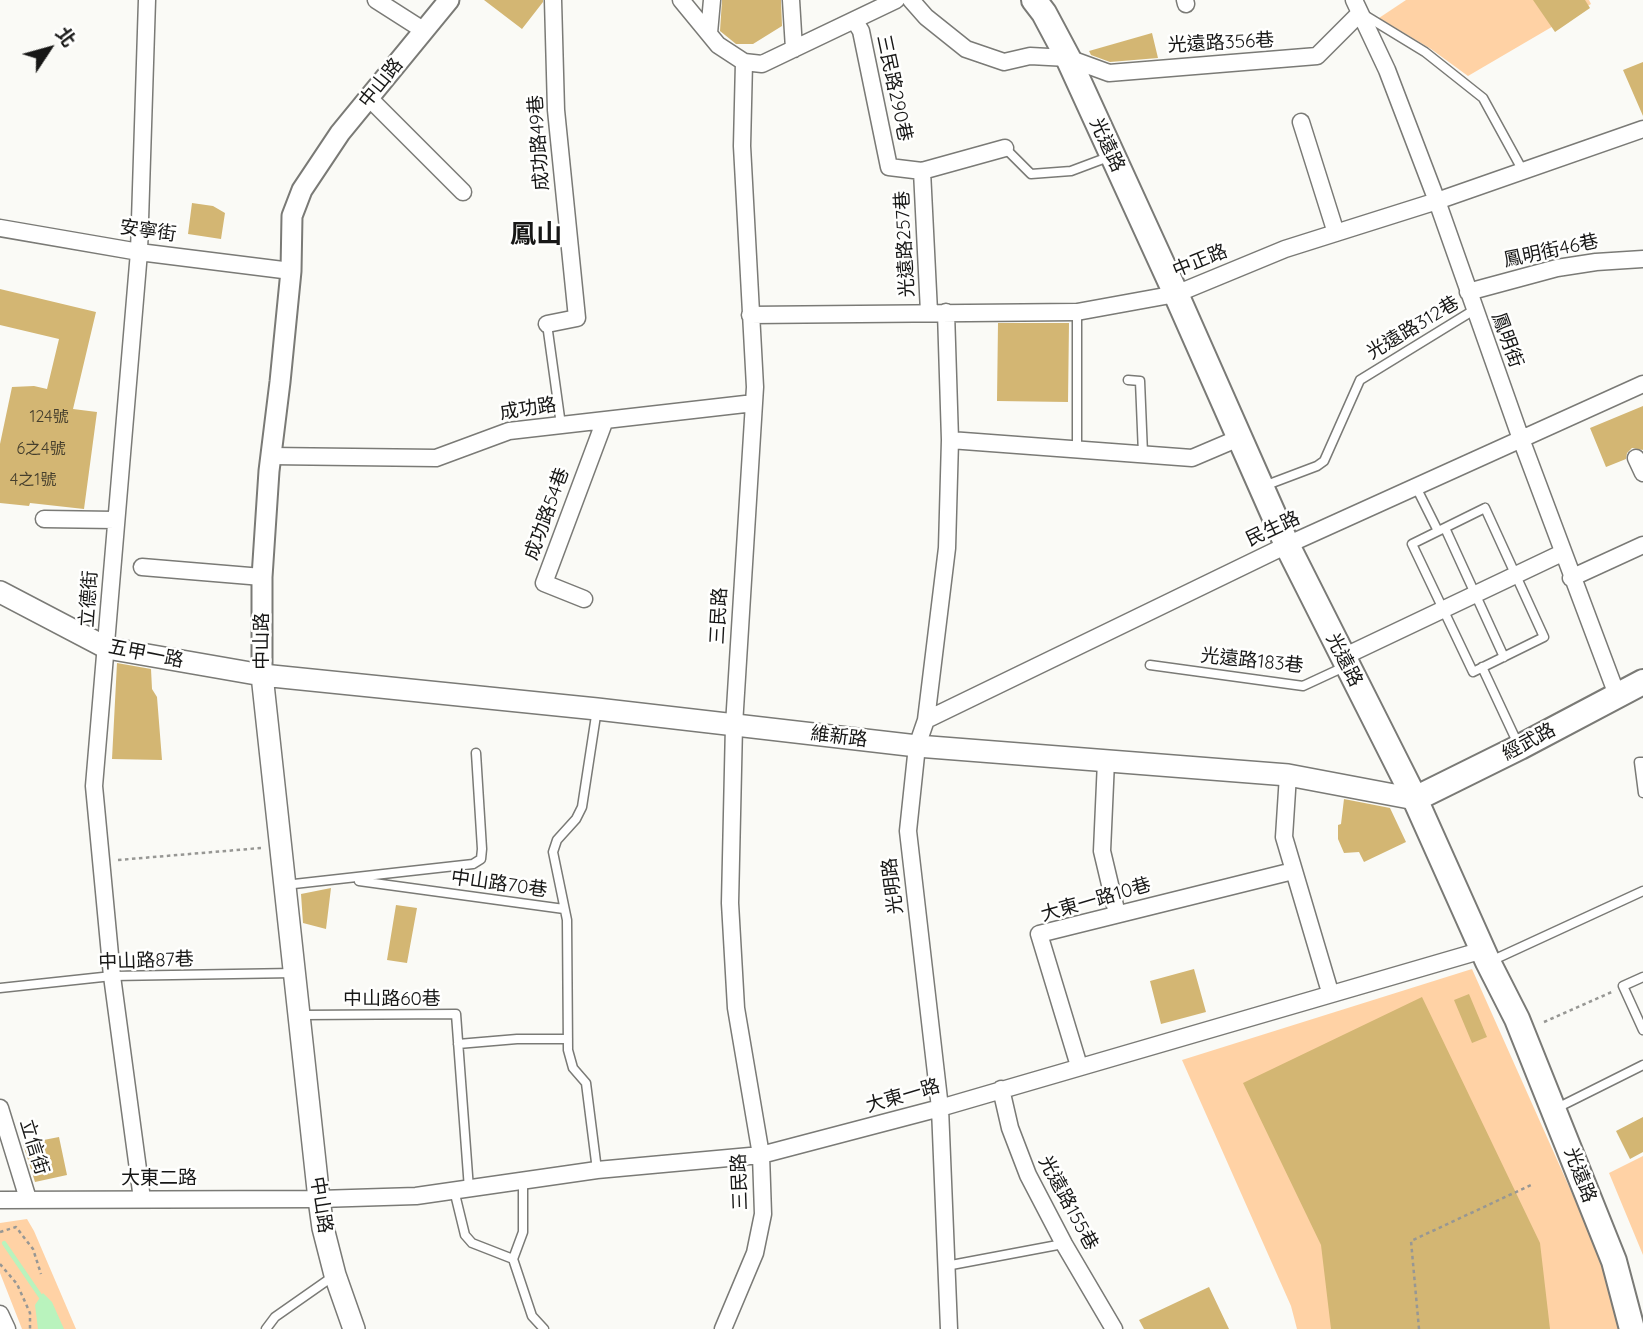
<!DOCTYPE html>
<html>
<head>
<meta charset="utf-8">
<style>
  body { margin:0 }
  #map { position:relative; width:1643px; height:1329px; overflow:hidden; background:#fafaf6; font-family:Quicksand,"Noto Sans TC",sans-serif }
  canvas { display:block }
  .north { position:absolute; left:14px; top:14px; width:70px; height:70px; -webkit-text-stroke:5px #fffffe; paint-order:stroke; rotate:54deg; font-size:19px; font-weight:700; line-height:28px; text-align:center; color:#171716 }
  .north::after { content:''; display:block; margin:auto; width:24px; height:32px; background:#171716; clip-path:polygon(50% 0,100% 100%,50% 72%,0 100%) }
</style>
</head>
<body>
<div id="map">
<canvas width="1643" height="1329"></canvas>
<div class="north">北</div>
</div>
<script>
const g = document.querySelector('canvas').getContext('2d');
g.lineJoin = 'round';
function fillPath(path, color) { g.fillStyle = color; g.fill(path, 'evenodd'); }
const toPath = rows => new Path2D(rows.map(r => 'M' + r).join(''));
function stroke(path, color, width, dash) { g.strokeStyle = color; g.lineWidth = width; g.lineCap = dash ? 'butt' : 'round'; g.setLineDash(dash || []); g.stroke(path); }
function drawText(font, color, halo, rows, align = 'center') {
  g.font = font + ' Quicksand,"Noto Sans TC",sans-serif'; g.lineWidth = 5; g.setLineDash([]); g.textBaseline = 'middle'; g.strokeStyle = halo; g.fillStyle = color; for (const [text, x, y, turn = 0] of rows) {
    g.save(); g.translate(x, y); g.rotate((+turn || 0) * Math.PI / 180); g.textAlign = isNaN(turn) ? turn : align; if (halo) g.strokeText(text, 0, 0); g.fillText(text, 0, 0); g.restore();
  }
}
fillPath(toPath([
  [1406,0,1589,0,1591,4,1468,76,1431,49,1379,18],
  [1472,969,1612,1283,1618,1329,1297,1329,1291,1306,1182,1060],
  [1643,1156,1643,1255,1609,1173],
  [27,1219,34,1231,76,1329,22,1329,0,1273,0,1223]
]), '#ffd2a5');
fillPath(toPath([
  [43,1293,52,1302,64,1329,38,1329,35,1305]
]), '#b9f3bd');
stroke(toPath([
  [4,1243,43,1300]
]), '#b9f3bd', 4.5);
fillPath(toPath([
  [484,0,543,0,543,2,522,29],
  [722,0,781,0,782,26,753,44,736,44,720,31],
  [1533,0,1585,0,1590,8,1555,32],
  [1152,33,1158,58,1110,62,1091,55,1089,51],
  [1643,62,1643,116,1623,70],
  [192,203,213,206,225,213,221,239,188,234],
  [0,289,96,312,73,409,97,412,84,509,30,503,29,506,0,503,0,444,12,387,34,386,47,389,59,339,0,325],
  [998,323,1069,323,1068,402,997,401],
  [1643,406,1643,450,1632,448,1627,453,1626,459,1606,467,1590,428],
  [117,663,151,669,152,689,157,697,162,760,112,759],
  [1344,799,1390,808,1406,842,1364,862,1359,852,1344,853,1338,839,1338,825,1341,824],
  [331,888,326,929,303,923,301,894],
  [396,905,417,908,407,963,387,960],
  [1194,969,1206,1012,1161,1024,1150,981],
  [1469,994,1487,1037,1472,1043,1454,1000],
  [1422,997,1540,1243,1550,1329,1331,1329,1321,1245,1243,1083],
  [1643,1117,1643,1152,1630,1159,1616,1131],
  [59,1137,67,1175,35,1182,23,1144],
  [1209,1287,1229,1329,1144,1329,1139,1320]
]), '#d3b673');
const service = toPath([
  [1366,16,1425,52,1483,98,1523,171],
  [1005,148,1031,174,1071,171,1111,156],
  [547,324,561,425],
  [1128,380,1140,381,1143,454],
  [1077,449,1077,312],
  [1264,486,1317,466,1324,461,1360,380,1474,310],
  [1416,487,1438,531],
  [1485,508,1544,637,1473,672,1412,544,1485,508],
  [1445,528,1504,657],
  [1150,665,1303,686,1344,667],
  [1482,667,1518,744],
  [597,709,582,807,576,819,557,840,553,852,567,920,568,1050,573,1068,586,1083,597,1170],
  [1643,762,1639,762,1643,793],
  [359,881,564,909],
  [285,885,473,864,481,859,482,849,476,753],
  [1491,961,1643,891],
  [1643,977,1623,986,1643,1030],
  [0,988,112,976,294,973],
  [301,1015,456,1014,469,1189],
  [458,1044,517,1039,568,1039],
  [1557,1108,1643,1065],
  [523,1181,523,1232,513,1259,532,1316,544,1329],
  [454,1190,465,1235,472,1243,513,1259],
  [946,1266,1063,1244],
  [266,1329,275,1317,335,1275]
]);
const minor = toPath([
  [376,0,423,30],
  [681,0,718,45,744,62,762,64,896,0],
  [791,0,794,49],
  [911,0,926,17,966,49,1004,62,1030,56,1068,58,1109,73,1317,56,1360,13],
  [1185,0,1186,4],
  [1354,0,1387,70,1437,201,1521,439,1617,695],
  [854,20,861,31,889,167,922,171],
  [709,33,712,0],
  [369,98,463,192],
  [1301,122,1336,233],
  [0,228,139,252,291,271],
  [1468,292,1557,268,1596,262,1643,259],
  [929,312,922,171,1005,148],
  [946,312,950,440,947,548,926,720,917,746,908,831,940,1108,949,1329],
  [750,315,1077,312,1176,294,1285,249,1437,201,1643,129],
  [547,324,577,318,556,110,553,0],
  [950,440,1192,458,1239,438],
  [270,456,436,458,509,431,754,403],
  [1636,458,1643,473],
  [44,519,115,520],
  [142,567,262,577],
  [1571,578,1643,545],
  [584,599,544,583,605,420],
  [1343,657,1562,553],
  [926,720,1287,545,1643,384],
  [1106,761,1102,851,1117,914],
  [1288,775,1284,837,1330,992],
  [1079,1066,1039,934,1293,871],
  [1001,1089,1010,1128,1028,1175,1064,1244,1114,1329],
  [0,1108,28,1199],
  [142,1199,112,976,94,786,139,252,147,0],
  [0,1200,319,1199,416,1196,597,1170,761,1155,940,1108,1483,950],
  [0,1314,7,1329],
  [723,1329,755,1253,763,1214,761,1155,736,1008,730,903,734,725,755,387,742,146,744,62]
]);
const tertiary = toPath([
  [262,675,262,577,269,471,280,382,291,271,292,216,302,190,340,133,449,0]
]);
const secondary = toPath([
  [0,592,107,648,262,675,597,709,917,746,1288,775,1415,799],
  [262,675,319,1199,323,1228,335,1275,354,1329]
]);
const primary = toPath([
  [1034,0,1044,13,1068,58,1176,294,1287,545,1415,799,1488,962,1517,1019,1614,1261,1632,1329],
  [1415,799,1520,747,1643,682]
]);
stroke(service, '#7a7a76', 11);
stroke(minor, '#7a7a76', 19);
stroke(tertiary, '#7a7a76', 23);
stroke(secondary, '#7a7a76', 24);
stroke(primary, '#7a7a76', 28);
stroke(toPath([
  [118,860,261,848],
  [1544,1022,1614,991],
  [0,1232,16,1227,33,1249,41,1274],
  [0,1264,17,1284,30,1313,30,1329],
  [1419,1329,1411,1241,1531,1185]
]), '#979794', 2.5, [3.5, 3.5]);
stroke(service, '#fff', 8);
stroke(minor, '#fff', 16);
stroke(tertiary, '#fff', 19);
stroke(secondary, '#fff', 21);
stroke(primary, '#fff', 24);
drawText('16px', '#463f2d', null, [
  ["124號",49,417],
  ["6之4號",41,449],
  ["4之1號",33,480]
]);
drawText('19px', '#171716', '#fffffe', [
  ["光遠路356巷",1221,43,-3],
  ["中山路",381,83,-51],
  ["三民路290巷",894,88,78],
  ["成功路49巷",539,143,-94],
  ["光遠路",1107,145,65],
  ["安寧街",148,231,8],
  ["光遠路257巷",905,244,-93],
  ["鳳明街46巷",1551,251,-12],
  ["中正路",1200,261,-22],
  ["光遠路312巷",1413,328,-31],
  ["鳳明街",1507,340,70],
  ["成功路",528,409,-9],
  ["成功路54巷",547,514,-70],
  ["民生路",1273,529,-25],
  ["立德街",89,599,-86],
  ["三民路",719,616,-87],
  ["中山路",262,641,-90],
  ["五甲一路",146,654,11],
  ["光遠路",1344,660,63],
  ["光遠路183巷",1252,661,6],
  ["維新路",839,737,7],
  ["經武路",1529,742,-28],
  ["中山路70巷",499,884,8],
  ["光明路",893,886,-97],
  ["大東一路10巷",1096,900,-16],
  ["中山路87巷",146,961,-2],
  ["中山路60巷",392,999],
  ["大東一路",903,1096,-16],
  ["立信街",34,1147,73],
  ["光遠路",1580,1175,69],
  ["大東二路",159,1178],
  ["三民路",740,1182,-92],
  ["光遠路155巷",1068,1203,62],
  ["中山路",321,1205,81]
]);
drawText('bold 26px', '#171716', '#fffffe', [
  ["鳳山",536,235]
]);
</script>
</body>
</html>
